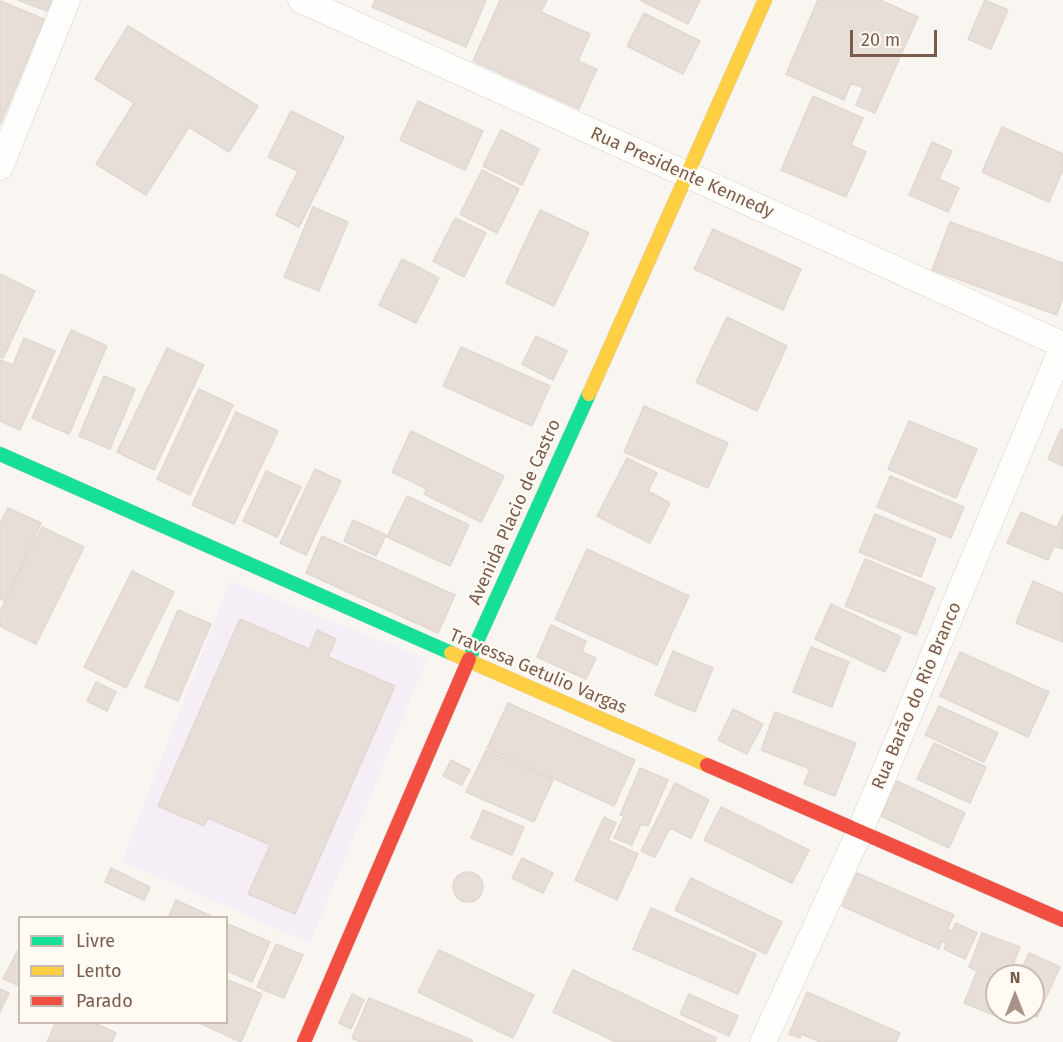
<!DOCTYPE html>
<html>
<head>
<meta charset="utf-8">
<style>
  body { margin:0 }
  #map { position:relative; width:1063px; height:1042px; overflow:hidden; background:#f9f5f0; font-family:"Fira Sans",sans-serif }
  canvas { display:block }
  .legend { position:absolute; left:18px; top:916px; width:210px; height:108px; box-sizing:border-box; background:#fffaf3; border:2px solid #cabbb1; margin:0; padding:8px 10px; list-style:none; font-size:18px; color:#7a5c4d }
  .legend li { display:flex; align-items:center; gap:12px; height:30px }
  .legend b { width:30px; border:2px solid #cabbb1 }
  .north { position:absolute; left:985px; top:964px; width:60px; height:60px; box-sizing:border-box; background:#fffaf3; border:2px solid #cabbb1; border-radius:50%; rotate:0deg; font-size:16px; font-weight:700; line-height:24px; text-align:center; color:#7a5c4d }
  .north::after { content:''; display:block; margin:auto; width:21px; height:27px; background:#a69286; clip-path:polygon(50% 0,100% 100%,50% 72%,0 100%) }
  .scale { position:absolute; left:850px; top:30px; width:87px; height:27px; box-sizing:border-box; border:3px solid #7a5c4d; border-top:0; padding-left:8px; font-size:18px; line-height:21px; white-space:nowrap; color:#7a5c4d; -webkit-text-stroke:4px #fffaf3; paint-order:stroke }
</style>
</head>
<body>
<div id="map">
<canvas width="1063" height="1042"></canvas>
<ul class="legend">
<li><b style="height:8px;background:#16e098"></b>Livre</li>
<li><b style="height:8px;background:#ffcf43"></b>Lento</li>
<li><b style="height:8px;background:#f24e42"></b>Parado</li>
</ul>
<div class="north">N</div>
<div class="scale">20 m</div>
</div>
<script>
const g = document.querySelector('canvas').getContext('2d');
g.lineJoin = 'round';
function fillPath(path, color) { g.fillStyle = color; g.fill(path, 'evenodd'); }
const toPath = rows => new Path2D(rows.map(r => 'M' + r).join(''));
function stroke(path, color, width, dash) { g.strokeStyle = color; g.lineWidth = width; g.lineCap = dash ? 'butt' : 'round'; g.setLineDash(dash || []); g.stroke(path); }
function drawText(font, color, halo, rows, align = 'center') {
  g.font = font + ' "Fira Sans",sans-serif'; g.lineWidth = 4.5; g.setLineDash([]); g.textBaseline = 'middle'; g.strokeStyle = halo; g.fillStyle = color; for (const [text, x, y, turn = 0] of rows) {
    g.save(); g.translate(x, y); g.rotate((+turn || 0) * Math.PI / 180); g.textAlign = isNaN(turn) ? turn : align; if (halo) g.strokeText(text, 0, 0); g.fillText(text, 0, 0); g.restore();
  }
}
fillPath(toPath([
  [230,581,427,659,310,943,122,861]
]), '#f6eef6');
const building = toPath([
  [18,0,52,0,47,11,18,0],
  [375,0,486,0,466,47,372,7,375,0],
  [500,0,547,0,541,12,590,34,578,61,597,69,579,109,473,61,500,0],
  [640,0,700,0,688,24,640,0],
  [818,0,880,0,918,17,875,113,856,105,863,88,851,83,844,100,786,74,818,0],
  [985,0,1008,10,991,49,968,39,985,0],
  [0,1,44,19,1,123,0,123,0,1],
  [644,13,700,41,683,74,627,46,644,13],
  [128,26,258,106,229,152,189,127,146,195,96,164,134,103,95,79,128,26],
  [813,96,863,118,851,145,866,152,846,197,781,170,813,96],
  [418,101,483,131,465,170,400,140,418,101],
  [291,111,344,137,299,227,276,215,298,171,268,157,291,111],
  [1002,127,1063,154,1063,170,1049,202,982,172,1002,127],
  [501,130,539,149,522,185,483,166,501,130],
  [932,142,952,151,939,179,959,188,948,212,909,195,932,142],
  [482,170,519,189,497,233,460,214,482,170],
  [313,207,348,222,319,291,284,277,313,207],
  [540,210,589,233,554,306,506,283,540,210],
  [455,218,486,233,464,277,433,261,455,218],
  [950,222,1063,263,1063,297,1057,315,932,270,950,222],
  [713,229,801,269,783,310,694,269,713,229],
  [402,259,439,278,416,323,379,305,402,259],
  [0,274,35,291,3,358,0,357,0,274],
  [727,317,787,346,757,411,696,382,727,317],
  [71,330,107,346,69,434,32,418,71,330],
  [536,336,567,351,553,380,522,364,536,336],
  [24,338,55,351,20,430,0,421,0,360,13,365,24,338],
  [461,347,550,386,532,426,443,386,461,347],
  [167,348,204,365,154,470,117,452,167,348],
  [104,376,135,389,110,449,79,436,104,376],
  [199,389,233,405,190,495,157,479,199,389],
  [644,406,728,443,708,488,624,452,644,406],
  [236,412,278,431,234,524,192,505,236,412],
  [909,421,977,449,956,498,888,469,909,421],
  [1061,429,1063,430,1063,466,1048,459,1061,429],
  [411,431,504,476,481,522,424,494,427,489,392,472,411,431],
  [627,458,657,473,648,491,670,503,650,543,597,516,627,458],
  [315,469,341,481,306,555,280,543,315,469],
  [266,471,301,487,277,537,243,521,266,471],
  [890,476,964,507,951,538,877,507,890,476],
  [407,496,469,525,450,566,387,537,407,496],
  [8,508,41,523,5,601,0,599,0,524,8,508],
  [1021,512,1057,528,1063,514,1063,549,1054,546,1048,560,1007,543,1021,512],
  [875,514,936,539,921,577,859,552,875,514],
  [353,520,386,535,376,556,344,541,353,520],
  [42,527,84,547,36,644,0,626,0,611,42,527],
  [322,536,455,595,438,633,306,573,322,536],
  [587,549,689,596,657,665,555,619,587,549],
  [865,559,935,588,916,635,845,606,865,559],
  [132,571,174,592,126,688,84,667,132,571],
  [1033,581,1063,594,1063,642,1016,623,1033,581],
  [831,604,901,637,885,672,815,639,831,604],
  [178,610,211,624,178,701,145,687,178,610],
  [240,619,309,649,317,630,336,639,328,657,395,686,295,914,248,894,270,845,208,818,204,826,158,806,240,619],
  [551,625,586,641,582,652,596,658,586,679,537,657,551,625],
  [811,647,849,662,832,707,793,692,811,647],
  [673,651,713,668,695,712,655,695,673,651],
  [960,652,1049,692,1028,737,940,696,960,652],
  [96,682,116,692,107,711,87,701,96,682],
  [508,703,635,760,614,806,487,748,508,703],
  [939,706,998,733,984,762,925,735,939,706],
  [733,709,763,724,747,754,718,740,733,709],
  [775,712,856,743,835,796,804,784,810,769,761,750,775,712],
  [934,743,986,767,970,803,917,779,934,743],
  [486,750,553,780,534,822,466,792,486,750],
  [451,760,470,770,462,785,443,776,451,760],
  [640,768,668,780,648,826,641,824,632,845,614,838,624,816,620,815,640,768],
  [897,781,965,813,949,848,881,816,897,781],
  [675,783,709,800,691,838,670,828,655,857,641,851,675,783],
  [721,807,809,850,792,883,704,840,721,807],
  [483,810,524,827,512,855,471,838,483,810],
  [604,817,616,823,608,840,638,854,617,900,575,880,604,817],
  [522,858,553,873,543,893,512,878,522,858],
  [111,868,150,887,144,900,105,882,111,868],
  '453 887a15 15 0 1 1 30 0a15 15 0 1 1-30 0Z',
  [857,873,954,915,947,929,952,931,956,923,977,933,965,959,944,949,946,943,942,941,939,949,842,906,857,873],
  [691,878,782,922,766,954,675,910,691,878],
  [176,900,215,918,168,918,176,900],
  [651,908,756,954,738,994,633,949,651,908],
  [226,923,270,942,252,982,226,970,226,923],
  [982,933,1020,947,1009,976,997,976,997,1008,994,1015,964,1003,977,971,969,967,982,933],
  [276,944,303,955,284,998,257,987,276,944],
  [20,946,20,986,3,979,20,946],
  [439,950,534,995,513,1038,418,992,439,950],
  [1029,953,1060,967,1037,1017,1027,1012,1033,1012,1033,976,1018,976,1029,953],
  [573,970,716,1038,715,1042,616,1042,553,1012,573,970],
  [226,979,262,994,241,1042,197,1022,226,1022,226,979],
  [0,989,9,993,0,1012,0,989],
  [807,992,900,1033,896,1042,821,1042,801,1034,800,1038,789,1034,807,992],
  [352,994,364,1000,351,1029,339,1023,352,994],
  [689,994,738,1016,729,1036,680,1014,689,994],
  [369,998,472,1040,472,1042,361,1042,352,1038,369,998],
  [56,1022,92,1022,116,1033,112,1042,47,1042,56,1022]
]);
fillPath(building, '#e6ded7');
stroke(building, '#e2d8d2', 1.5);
const street = toPath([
  [301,0,1063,345],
  [0,167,67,0],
  [763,1042,860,831,1063,346]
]);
const fast = toPath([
  [0,454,451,653],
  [469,659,589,394]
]);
const slow = toPath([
  [589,394,765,0],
  [451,653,707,765]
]);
const jam = toPath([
  [707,765,1063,920],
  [304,1042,469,659]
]);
stroke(street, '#d7d1cb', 27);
stroke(fast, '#d9d2cb', 15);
stroke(slow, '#d9d2cb', 15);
stroke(jam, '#d9d2cb', 15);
stroke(street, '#fefefd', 26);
stroke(fast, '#16e098', 14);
stroke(slow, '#ffcf43', 14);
stroke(jam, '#f24e42', 14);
drawText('18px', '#7a5c4d', '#fffaf3', [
  ["Rua Presidente Kennedy",682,173,24],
  ["Avenida Placio de Castro",515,512,-66],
  ["Travessa Getulio Vargas",538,672,23],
  ["Rua Barão do Rio Branco",917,696,-67]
]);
</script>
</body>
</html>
